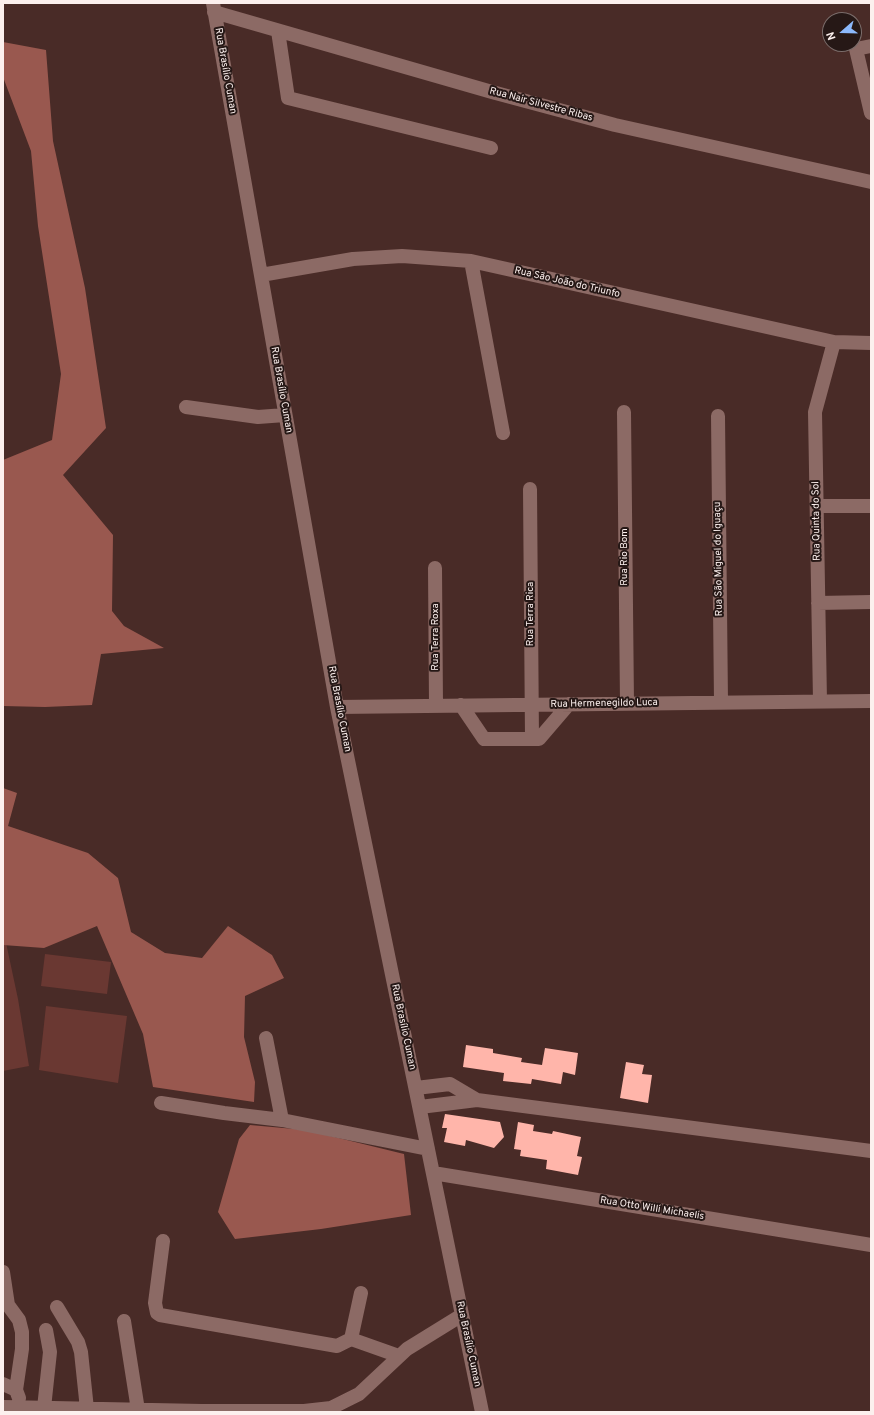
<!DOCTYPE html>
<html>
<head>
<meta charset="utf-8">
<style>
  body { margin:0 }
  #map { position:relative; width:874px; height:1415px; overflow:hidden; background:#492b27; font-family:Overpass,sans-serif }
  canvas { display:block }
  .frame { position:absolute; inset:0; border:4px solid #fcf0ee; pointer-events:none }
  .north { position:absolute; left:822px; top:12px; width:40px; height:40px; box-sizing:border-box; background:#261816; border:1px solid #7c6e6c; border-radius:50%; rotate:250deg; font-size:11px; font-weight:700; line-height:16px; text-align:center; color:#fcf0ee }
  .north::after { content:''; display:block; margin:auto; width:14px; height:18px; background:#8cb9fc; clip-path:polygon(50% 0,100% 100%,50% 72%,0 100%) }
</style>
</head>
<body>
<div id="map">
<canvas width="874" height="1415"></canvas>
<div class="frame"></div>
<div class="north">N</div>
</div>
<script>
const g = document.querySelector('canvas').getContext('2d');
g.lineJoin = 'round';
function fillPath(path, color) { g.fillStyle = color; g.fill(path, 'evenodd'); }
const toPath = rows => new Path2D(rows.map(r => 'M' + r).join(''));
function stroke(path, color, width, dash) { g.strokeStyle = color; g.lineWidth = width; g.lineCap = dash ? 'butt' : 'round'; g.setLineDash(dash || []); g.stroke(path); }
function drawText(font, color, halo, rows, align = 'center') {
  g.font = font + ' Overpass,sans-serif'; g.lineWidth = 4; g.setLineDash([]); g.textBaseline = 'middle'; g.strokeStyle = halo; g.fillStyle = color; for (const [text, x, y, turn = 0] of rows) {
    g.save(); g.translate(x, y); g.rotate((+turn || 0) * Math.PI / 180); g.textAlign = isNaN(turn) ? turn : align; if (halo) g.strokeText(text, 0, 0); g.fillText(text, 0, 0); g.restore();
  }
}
fillPath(toPath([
  [3,938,5,938,18,999,29,1066,3,1071],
  [45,954,111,962,107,994,41,986],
  [46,1006,127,1016,118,1083,39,1070]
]), '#6a3832');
fillPath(toPath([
  [3,42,46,50,53,141,85,288,106,428,63,475,113,535,112,611,124,626,164,648,101,654,92,705,45,707,3,706,3,460,52,440,61,374,38,226,31,151,3,77],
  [3,788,17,793,8,826,88,853,118,878,131,932,165,953,202,958,228,926,272,955,284,978,245,996,244,1037,255,1082,254,1102,153,1087,143,1034,97,926,44,948,3,945],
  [250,1125,306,1130,404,1154,411,1215,321,1229,235,1239,218,1212,239,1139]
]), '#99584f');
fillPath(toPath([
  [466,1045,493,1049,493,1053,522,1058,521,1062,542,1065,545,1048,578,1053,575,1075,563,1072,561,1084,532,1079,531,1084,503,1081,504,1073,463,1067],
  [626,1062,644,1065,642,1074,652,1075,648,1103,620,1098],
  [445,1114,500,1122,504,1137,494,1148,466,1140,465,1146,444,1142,447,1128,442,1128],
  [518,1122,534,1125,533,1131,552,1134,553,1131,581,1137,577,1156,582,1157,578,1175,546,1169,547,1160,520,1156,521,1150,514,1149]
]), '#ffb5aa');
stroke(toPath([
  [213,3,337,707,482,1412],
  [214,12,492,92,615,125,871,182],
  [278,31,288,98,491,148],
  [871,46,856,49,871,113],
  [471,261,503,433],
  [261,275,353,259,402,256,471,261,834,342,871,343],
  [186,407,258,417,285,415],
  [624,412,627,703],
  [718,416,721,702],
  [530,489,532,739],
  [817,506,871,506],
  [435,568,436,705],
  [818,603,871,602],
  [820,701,815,412,834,342],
  [461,705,484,739,539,739,569,704],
  [337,707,871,701],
  [266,1038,282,1120],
  [416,1088,450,1084,477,1100],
  [161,1103,224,1113,282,1120,428,1149],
  [420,1107,477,1100,871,1151],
  [433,1173,871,1245],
  [163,1241,155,1303,157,1313,160,1315,337,1346,351,1339,399,1356],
  [3,1272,8,1305,19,1320,22,1332,22,1349,16,1390],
  [57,1307,78,1342,81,1352,87,1409],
  [124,1321,138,1410],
  [351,1339,361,1293],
  [3,1384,16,1390,19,1398],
  [3,1407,202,1411,304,1411,331,1408,359,1394,407,1349,462,1315],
  [44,1408,50,1352,46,1330]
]), '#8c6a65', 14);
drawText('10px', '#fcf0ee', '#261816', [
  ["Rua Brasílio Cuman",225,71,80],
  ["Rua Nair Silvestre Ribas",541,105,15],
  ["Rua São João do Triunfo",567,283,13],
  ["Rua Brasílio Cuman",281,390,80],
  ["Rua Quinta do Sol",817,521,-91],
  ["Rua Rio Bom",625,557,-90],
  ["Rua São Miguel do Iguaçu",719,559,-91],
  ["Rua Terra Rica",531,614,-90],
  ["Rua Terra Roxa",436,637,-90],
  ["Rua Hermenegildo Luca",604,704,-1],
  ["Rua Brasílio Cuman",339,709,79],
  ["Rua Brasílio Cuman",403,1027,78],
  ["Rua Otto Willi Michaelis",652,1209,9],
  ["Rua Brasílio Cuman",468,1344,78]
]);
</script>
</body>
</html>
